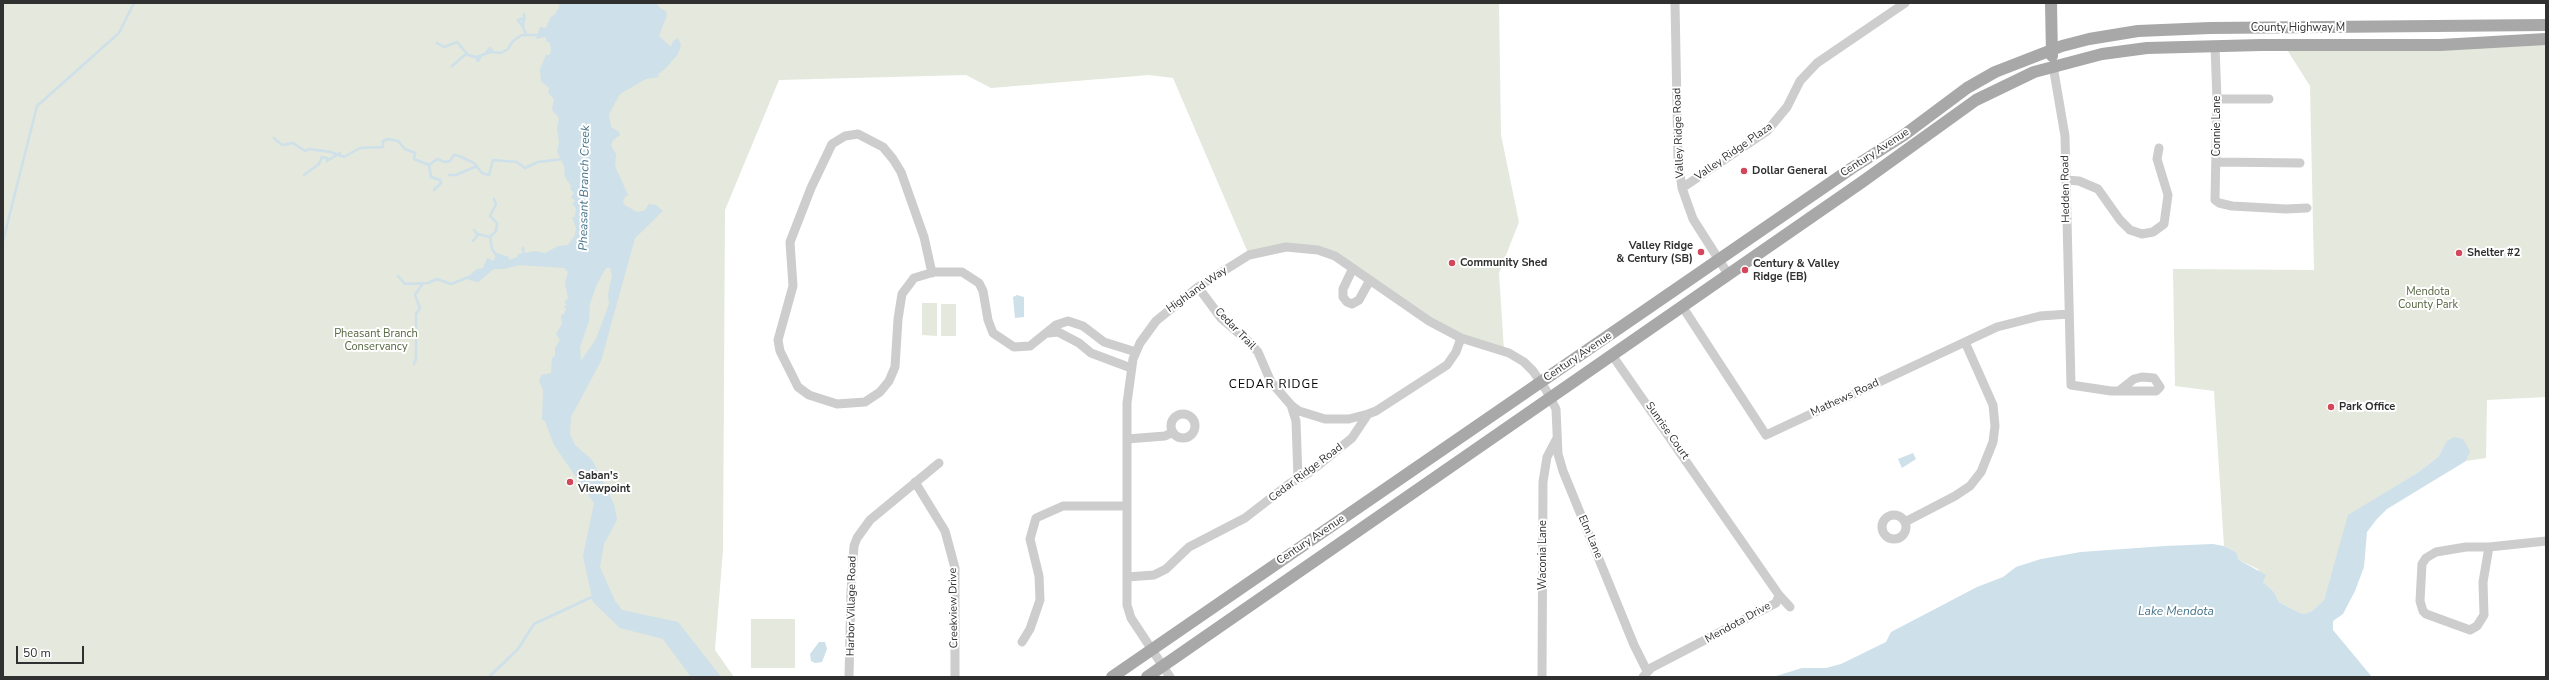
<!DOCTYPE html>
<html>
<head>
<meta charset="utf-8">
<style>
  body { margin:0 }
  #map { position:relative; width:2549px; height:680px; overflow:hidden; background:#fff; font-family:"Nunito Sans",sans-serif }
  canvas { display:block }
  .frame { position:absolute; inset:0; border:4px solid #303030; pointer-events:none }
  .scale { position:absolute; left:16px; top:646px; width:68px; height:18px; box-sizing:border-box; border:2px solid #303030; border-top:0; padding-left:5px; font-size:12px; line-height:14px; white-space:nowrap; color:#303030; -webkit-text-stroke:3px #fff; paint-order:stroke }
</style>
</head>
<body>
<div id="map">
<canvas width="2549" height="680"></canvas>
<div class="frame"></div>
<div class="scale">50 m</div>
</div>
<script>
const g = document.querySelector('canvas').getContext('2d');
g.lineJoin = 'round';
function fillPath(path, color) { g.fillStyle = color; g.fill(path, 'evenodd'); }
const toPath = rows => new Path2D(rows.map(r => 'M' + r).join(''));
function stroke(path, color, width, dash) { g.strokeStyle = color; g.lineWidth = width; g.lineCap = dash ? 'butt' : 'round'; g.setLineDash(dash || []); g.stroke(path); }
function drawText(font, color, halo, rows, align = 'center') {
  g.font = font + ' "Nunito Sans",sans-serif'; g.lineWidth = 4; g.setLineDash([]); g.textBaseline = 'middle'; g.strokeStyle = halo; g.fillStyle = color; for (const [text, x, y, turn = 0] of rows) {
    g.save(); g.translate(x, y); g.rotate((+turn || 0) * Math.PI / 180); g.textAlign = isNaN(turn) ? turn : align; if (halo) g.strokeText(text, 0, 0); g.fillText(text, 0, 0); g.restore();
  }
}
fillPath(toPath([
  [3,3,1499,3,1501,135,1519,222,1499,273,1504,351,1461,338,1346,263,1303,247,1249,255,1173,78,1149,75,991,88,966,75,779,80,725,210,723,550,715,650,734,677,3,677],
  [2546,39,2546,397,2487,400,2486,458,2466,461,2469,451,2443,448,2438,457,2417,473,2349,515,2324,600,2312,611,2304,614,2298,612,2279,602,2274,592,2263,582,2258,569,2239,560,2236,552,2224,546,2214,391,2175,386,2173,269,2314,270,2310,86,2284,45],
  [922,303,937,303,937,336,922,335],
  [941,304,956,304,956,336,941,336],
  [751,619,795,619,795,668,751,668]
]), '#e4e8dd');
fillPath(toPath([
  [557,3,656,3,660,8,666,11,667,15,659,36,671,47,673,41,678,38,681,45,678,54,665,69,658,74,659,77,646,79,620,94,609,114,611,127,619,132,620,135,613,140,611,146,616,154,615,166,628,195,624,198,623,204,637,212,644,211,649,204,656,205,663,211,635,238,601,361,571,417,570,434,575,445,592,460,614,504,617,520,604,544,600,567,615,601,622,610,678,622,721,677,691,677,663,639,620,628,593,602,583,556,594,503,554,445,545,421,542,420,543,390,539,381,541,375,551,373,552,358,555,356,555,348,560,340,556,334,562,324,561,315,564,314,566,308,563,307,567,305,564,302,568,298,565,283,568,272,564,268,519,265,504,269,494,269,478,282,469,280,468,277,477,269,483,268,487,258,494,261,496,253,509,257,509,260,517,257,518,254,536,251,545,253,558,246,568,245,575,235,576,228,572,217,575,217,576,208,572,204,575,201,571,197,574,193,570,189,571,186,565,177,564,166,557,151,559,143,557,128,559,118,552,110,554,99,548,93,549,88,541,81,540,69,546,55,549,55,551,52,550,43,546,41,546,37,536,39,540,27,546,28,550,18,555,14,560,6],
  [606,268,610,268,612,275,608,294,609,304,596,339,581,361,580,347,589,321,590,304,597,284],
  [1017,295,1024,297,1024,317,1015,318,1013,297],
  [2454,437,2463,439,2470,451,2466,461,2387,509,2376,520,2367,532,2364,567,2355,591,2343,614,2333,621,2333,630,2372,677,1773,677,1802,668,1826,668,1841,664,1886,642,1891,632,1977,587,2003,577,2016,567,2041,559,2081,552,2165,546,2213,544,2224,546,2236,552,2239,560,2266,575,2263,582,2274,592,2279,602,2298,612,2304,614,2312,611,2324,600,2348,515,2417,473,2438,457,2447,441],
  [1913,453,1916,459,1902,468,1898,459],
  [819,642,825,642,827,649,822,662,815,663,811,661,810,654]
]), '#cee0e9');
stroke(toPath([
  [524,14,523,27,526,34],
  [523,27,518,20,525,18],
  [437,43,444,47,457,42,468,55,476,57,491,52,501,53,508,49,513,41,522,35,541,35],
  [486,53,490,48,493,52],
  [476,57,478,61,481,56],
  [452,66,467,53],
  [274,138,282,145,293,143,305,151,309,149,331,152,344,157,360,148,383,147,383,141,388,139,398,141,405,149,415,153,414,159,429,165],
  [304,175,319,164,322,157,327,158,327,161,340,153],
  [449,175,456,175,477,166],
  [434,190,441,183,440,180,431,177,429,165,437,159,445,162,450,161,454,155,459,156,474,163,482,173,489,175,493,160,517,162,525,168,538,162,563,159],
  [494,199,496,204,490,216,497,223,496,231,490,237,492,249,497,256],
  [474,230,477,234,490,237],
  [3,241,37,106,119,33,134,3],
  [473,241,478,235],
  [523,248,524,256],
  [398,276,405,284,428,283,437,279,451,284,469,277],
  [414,364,416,359,416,314,420,308,415,295,423,283],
  [489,677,518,649,534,624,594,596]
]), '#cee0e9', 2.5);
stroke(toPath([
  [1675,3,1678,159,1682,188,1693,219,1728,274],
  [2215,46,2217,99,2215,200,2219,203,2232,206,2286,209,2307,208],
  [2053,66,2065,136,2071,385,2111,391,2156,391,2160,387,2154,378,2142,377,2134,379,2120,390],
  [2217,99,2269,99],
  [2217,162,2300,163],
  [2066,180,2079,181,2098,189,2120,220,2130,230,2142,234,2153,232,2164,224,2168,195,2157,159,2159,148],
  [1682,188,1767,131,1787,107,1800,81,1817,63,1905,3],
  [1353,268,1343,289,1343,297,1347,302,1352,304,1359,300,1370,280],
  [932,273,924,237,901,172,893,159,883,147,858,134,845,136,832,144,811,188,790,242,793,286,778,340,780,351,798,387,809,395,837,404,865,402,880,392,889,381,895,367,898,319,902,294,914,278,934,272,962,272,979,283,983,291,988,320,993,333,1014,347,1030,346,1056,325,1068,321,1083,326,1104,342,1136,352],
  [1198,287,1221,318,1249,342,1258,352,1271,382,1291,405,1299,411,1325,419,1349,419,1368,414],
  [1682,306,1766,435,1997,327,2040,316,2069,314],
  [1049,333,1058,332,1079,343,1091,353,1131,368],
  [1612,355,1779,595,1776,603,1651,668,1643,677],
  [1291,405,1296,421,1298,478],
  '1171 426a12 12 0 1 1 24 0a12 12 0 1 1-24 0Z',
  [1127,439,1165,436,1173,432],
  [915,482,945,531,955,568,955,677],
  '1882 527a12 12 0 1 1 24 0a12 12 0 1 1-24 0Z',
  [1905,522,1955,496,1970,486,1981,472,1993,442,1995,426,1993,405,1965,342],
  [2466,547,2489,547,2483,582,2484,615,2477,626,2470,630,2426,614,2423,611,2420,601,2422,564,2426,558,2436,552,2466,547],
  [2489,547,2546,541],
  [1127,577,1154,575,1166,569,1189,547,1245,518,1289,484,1310,472,1352,438,1368,414,1376,411,1447,365,1456,352,1461,338],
  [1779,595,1790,607],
  [1022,642,1030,629,1040,600,1039,576,1030,539,1036,518,1063,506,1127,506],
  [849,677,851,591,854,546,857,538,870,520,939,463],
  [1170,677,1131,618,1127,605,1127,403,1133,359,1140,343,1156,321,1198,287,1249,255,1286,247,1318,250,1335,256,1429,321,1461,338,1509,353,1524,362,1533,371,1546,390,1556,409,1558,454,1563,471,1634,645,1647,671],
  [1542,677,1543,482,1547,457,1557,438]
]), '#cdcdcd', 9);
stroke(toPath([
  [2051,3,2052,56],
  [1112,677,1852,168,1904,135,1967,88,1995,72,2062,46,2089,39,2138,31,2210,28,2546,25],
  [1147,677,1862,182,1976,100,2034,72,2102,54,2147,48,2261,45,2440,45,2546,39]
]), '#a8a8a8', 12);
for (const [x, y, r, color] of [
  [1744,171,4,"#d2475b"],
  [1701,252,4,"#d2475b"],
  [2459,253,4,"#d2475b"],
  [1452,263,4,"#d2475b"],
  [1745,270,4,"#d2475b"],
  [2331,407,4,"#d2475b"],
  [570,482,4,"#d2475b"]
]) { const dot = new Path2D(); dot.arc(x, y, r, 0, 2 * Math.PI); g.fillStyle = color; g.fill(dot); stroke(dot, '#fff', 1.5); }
drawText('11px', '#303030', '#fff', [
  ["County Highway M",2298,28],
  ["Connie Lane",2217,126,-90],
  ["Valley Ridge Road",1679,133,-92],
  ["Valley Ridge Plaza",1734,152,-35],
  ["Century Avenue",1875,153,-33],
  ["Hedden Road",2066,189,-91],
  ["Highland Way",1197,290,-35],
  ["Cedar Trail",1235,329,46],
  ["Century Avenue",1578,357,-34],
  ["Mathews Road",1845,398,-25],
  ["Sunrise Court",1667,431,55],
  ["Cedar Ridge Road",1306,473,-37],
  ["Elm Lane",1590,537,67],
  ["Century Avenue",1311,540,-34],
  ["Waconia Lane",1543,555,-90],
  ["Harbor Village Road",852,606,-89],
  ["Creekview Drive",954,608,-91],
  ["Mendota Drive",1738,623,-29]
]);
drawText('bold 11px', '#303030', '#fff', [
  ["Dollar General",1752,171],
  ["Valley Ridge",1693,246,"right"],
  ["& Century (SB)",1693,259,"right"],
  ["Shelter #2",2467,253],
  ["Community Shed",1460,263],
  ["Century & Valley",1753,264],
  ["Ridge (EB)",1753,277],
  ["Park Office",2339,407],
  ["Saban's",578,476],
  ["Viewpoint",578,489]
], 'left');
drawText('11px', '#566742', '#fff', [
  ["Mendota",2428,292],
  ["County Park",2428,305],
  ["Pheasant Branch",376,334],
  ["Conservancy",376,347]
]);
drawText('italic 12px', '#46748a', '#fff', [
  ["Pheasant Branch Creek",585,188,-89],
  ["Lake Mendota",2176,612]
]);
g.letterSpacing = '1px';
drawText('12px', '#000', '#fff', [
  ["CEDAR RIDGE",1274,385]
]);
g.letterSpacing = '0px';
</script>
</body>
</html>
